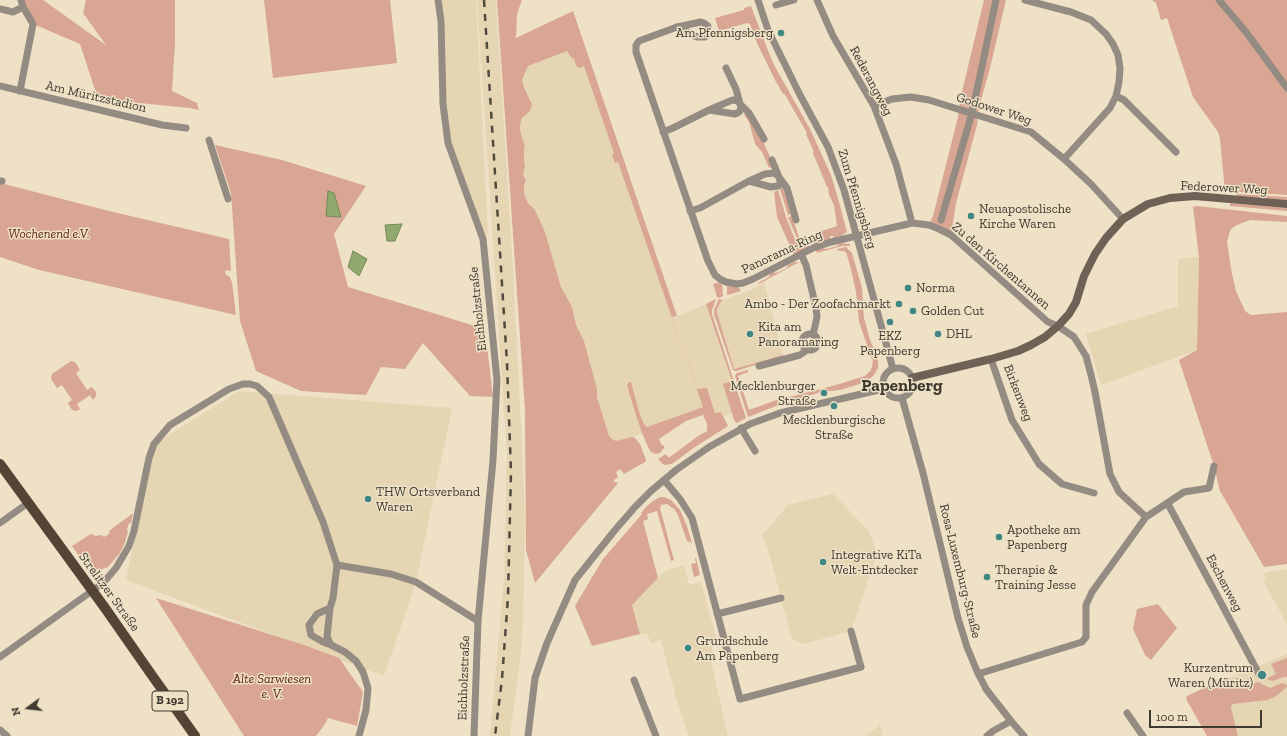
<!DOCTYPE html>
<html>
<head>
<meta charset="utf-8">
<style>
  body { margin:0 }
  #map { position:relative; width:1287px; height:736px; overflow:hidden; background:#eee1c6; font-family:"Zilla Slab",serif }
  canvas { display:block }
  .north { position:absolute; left:8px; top:688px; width:40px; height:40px; -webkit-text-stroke:3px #eee1c6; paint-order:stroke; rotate:255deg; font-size:11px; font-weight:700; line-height:16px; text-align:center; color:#3f3a30 }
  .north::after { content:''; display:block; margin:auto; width:14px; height:18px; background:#3f3a30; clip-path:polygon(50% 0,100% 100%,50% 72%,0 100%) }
  .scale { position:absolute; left:1149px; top:710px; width:113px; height:18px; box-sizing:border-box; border:2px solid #3f3a30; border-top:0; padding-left:5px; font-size:12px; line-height:14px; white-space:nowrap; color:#3f3a30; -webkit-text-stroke:3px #eee1c6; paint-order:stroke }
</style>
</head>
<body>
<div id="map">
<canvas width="1287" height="736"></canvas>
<div class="north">N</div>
<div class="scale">100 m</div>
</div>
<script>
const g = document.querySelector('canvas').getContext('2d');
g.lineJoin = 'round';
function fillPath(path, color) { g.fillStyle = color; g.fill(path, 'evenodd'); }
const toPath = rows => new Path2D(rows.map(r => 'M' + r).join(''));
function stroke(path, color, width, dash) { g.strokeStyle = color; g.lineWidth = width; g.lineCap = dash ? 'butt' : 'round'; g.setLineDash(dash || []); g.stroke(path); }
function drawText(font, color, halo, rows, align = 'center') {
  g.font = font + ' "Zilla Slab",serif'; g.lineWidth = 3; g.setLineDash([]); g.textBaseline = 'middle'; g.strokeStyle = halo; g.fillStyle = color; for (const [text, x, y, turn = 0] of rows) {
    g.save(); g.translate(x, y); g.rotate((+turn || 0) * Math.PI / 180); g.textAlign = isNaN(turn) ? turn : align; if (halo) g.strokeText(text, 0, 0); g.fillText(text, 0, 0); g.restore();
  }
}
fillPath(toPath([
  [438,0,476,0,488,233,483,239,448,143],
  [477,0,496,0,513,269,521,425,525,518,523,621,521,653,510,736,490,736,504,579,507,455],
  [567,51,570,56,574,59,574,63,584,66,677,316,689,312,706,304,732,381,723,384,733,413,723,417,721,412,715,413,703,407,652,425,647,427,642,433,632,437,615,441,612,439,609,436,597,397,597,389,584,341,576,325,572,307,561,287,545,232,535,210,528,203,524,194,524,185,526,181,523,174,525,166,524,161,524,150,525,147,520,130,520,125,522,118,530,111,529,98,524,87,522,80,528,66],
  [1199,257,1197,350,1101,385,1086,334,1178,306,1178,259],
  [764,283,783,355,734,369,717,313,717,309,722,300,749,291],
  [239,391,452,408,416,582,384,676,126,580,155,444],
  [833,494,869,531,877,554,851,631,804,644,792,639,769,553,762,535,788,505],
  [684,565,689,585,701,582,718,644,711,646,714,655,710,657,728,736,689,736,677,702,661,640,651,643,647,634,640,634,632,605,665,571],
  [1287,569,1287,624,1263,581,1266,579,1264,575,1266,572],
  [1287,654,1287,736,1208,736,1187,696],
  [880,724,883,736,866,736,877,727]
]), '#e5d5b3');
fillPath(toPath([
  [21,0,43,0,106,45,83,13,86,0,175,0,175,43,172,91,197,103,199,110,190,108,98,99,80,44,33,24],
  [264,0,390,0,397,63,273,78],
  [497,0,522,0,517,14,516,38,573,11,677,316,672,317,697,389,707,388,715,413,721,412,728,426,692,449,672,464,664,465,658,459,666,454,668,457,670,457,698,436,707,431,707,424,703,415,686,421,659,439,661,444,664,446,664,448,660,453,655,454,650,451,642,433,634,409,627,385,629,382,631,382,640,415,644,424,647,427,703,407,618,162,615,163,612,154,614,153,584,66,579,68,576,66,574,59,570,56,567,51,528,66,522,80,524,87,532,105,530,111,522,118,520,125,520,130,525,147,524,150,524,161,525,166,523,174,526,181,524,185,524,194,528,203,535,210,545,232,561,287,572,307,576,325,584,341,597,389,597,397,609,436,612,439,616,441,632,437,635,438,640,444,646,460,645,462,624,474,620,469,616,472,618,477,613,481,618,483,535,583,526,550,525,410],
  [984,0,1006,0,990,68,979,107,977,125,956,203,951,235,929,225,933,216,958,117,960,100],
  [1152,0,1287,0,1287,195,1225,191,1220,139,1218,132,1193,97,1167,18,1161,20,1156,3],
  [751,6,767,48,774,65,810,129,831,175,839,202,847,232,841,236,833,238,833,236,830,236,830,239,813,245,812,243,801,244,798,241,788,217,792,216,800,240,822,233,822,231,837,226,834,205,829,195,828,187,827,187,813,153,814,152,806,134,807,133,784,93,783,94,775,80,757,43,750,24,747,23,719,31,715,18,744,10,744,8],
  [745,114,747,115,762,139,771,159,772,167,769,168,762,152,755,144,749,122,744,115],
  [215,145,282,160,366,186,334,234,348,287,485,329,493,397,470,396,423,343,405,369,381,367,366,395,301,391,256,371,240,321,231,193],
  [0,183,109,211,229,239,231,271,226,270,225,272,226,275,229,276,232,282,236,315,39,270,0,257],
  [783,187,792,214,788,215,780,189],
  [778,190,786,217,796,242,800,246,811,246,794,255,777,217,774,192],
  [1237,194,1287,197,1287,200,1236,196],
  [1230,203,1287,208,1287,211,1230,206],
  [1197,206,1287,216,1287,222,1250,220,1237,225,1231,229,1229,234,1227,242,1232,274,1236,291,1245,311,1251,315,1287,312,1287,564,1264,567,1220,491,1214,466,1179,360,1197,350,1199,257,1193,207],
  [839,243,850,244,850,246,842,246,817,253,816,250,823,248,826,249,837,246],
  [846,247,852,253,862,288,864,318,870,340,878,358,878,368,874,375,866,382,840,390,821,392,776,406,748,417,735,376,737,373,748,370,748,372,738,376,749,410,774,401,836,385,865,376,871,370,873,362,859,322,856,292,851,269,846,252,843,251,839,251,837,249],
  [794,262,799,262,759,284,758,283,769,277,770,274,773,272,776,273,787,268,788,265],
  [720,282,722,284,723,296,719,298,717,297,713,284],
  [727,286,738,287,741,291,727,295],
  [716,299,712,310,712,314,746,418,737,423,734,420,723,384,732,381,706,304],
  [719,299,722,300,717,309,717,313,734,369,783,355,783,357,756,364,755,365,736,371,733,370,714,314,714,310],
  [71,361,75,362,80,370,76,373,87,390,92,387,96,392,96,396,93,400,90,395,77,404,80,409,77,411,72,410,68,403,72,400,62,385,57,388,51,379,52,374],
  [660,497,664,497,671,500,680,510,687,526,692,543,687,541,678,515,674,509,667,504,661,505,660,508,674,560,671,561,657,511,647,514,648,519,643,521,658,578,632,605,640,634,592,646,575,606,603,559,642,514,641,513,646,507,653,501],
  [132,514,133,514,131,523,129,523,127,530,128,532,124,545,119,554,108,567,100,570,92,569,83,561,72,546,91,534,96,536,101,535,104,537,109,534,110,530],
  [696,558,700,575,694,577,691,564,696,563,695,559],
  [156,598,304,645,339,658,363,692,357,726,328,718,325,724,316,736,244,736],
  [1158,604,1177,628,1151,660,1145,655,1133,629,1137,609],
  [1287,658,1287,677,1283,677,1273,681,1266,679,1276,674,1271,664],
  [1250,679,1253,684,1258,682,1270,688,1282,683,1287,685,1287,687,1276,696,1268,700,1232,704,1231,708,1238,736,1207,736,1186,699,1187,696,1215,683,1232,683]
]), '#d8a692');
const water = toPath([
  [328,191,334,193,341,217,326,216,328,191],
  [402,224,395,241,387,241,385,225,402,224],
  [353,251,367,259,359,276,348,267,353,251]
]);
fillPath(water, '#90a96c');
stroke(water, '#78885a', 1);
stroke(toPath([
  [438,0,441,21,443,104,448,143,483,239,497,380,493,460,478,621,474,736],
  [758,0,768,30,800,95,828,147,844,190,893,369],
  [817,0,833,36,874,106,896,164,912,223],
  [1025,0,1071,12,1091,20,1106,34,1113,44,1118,55,1120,68,1119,82,1116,96,1110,108,1064,159],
  [1219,0,1246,32,1287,88],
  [776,5,794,0],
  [0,9,13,12,23,7],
  [677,27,697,37,705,37,708,34,708,26,704,23,701,22,677,27,639,41,636,45,636,52,708,261,715,275,720,279,726,282,737,284,743,283,753,279,813,248,831,242,912,223,929,225,939,229,951,235,1048,322,1058,326,1074,337,1086,356,1091,375,1095,392,1110,474,1119,492,1146,517],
  [726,68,736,89,740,104,749,113,764,139],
  [0,86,162,125,186,128],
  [20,91,33,24,23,7,21,0],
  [1116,96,1124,100,1176,152],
  [874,106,892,99,911,97,929,100,1031,132,1064,159,1091,184,1123,219],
  [663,132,673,128,709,110,730,101,733,100,738,101,740,104,741,109,739,112,735,114,709,110],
  [209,140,228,199],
  [772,160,779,177,787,188,796,220],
  [0,181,2,181],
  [690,211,700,208,749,181,765,174,773,173,776,174,779,177,780,181,780,184,778,186,771,187,749,181],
  [941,220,972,113,996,0],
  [801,254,806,265,816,308,817,317,813,335],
  '802 342a8 8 0 1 1 16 0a8 8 0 1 1-16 0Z',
  [991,359,1012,420,1039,464,1062,484,1094,493],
  [759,366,800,355,807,350],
  '883 383a15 15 0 1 1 30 0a15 15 0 1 1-30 0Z',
  [902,398,923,473,958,618,967,647,977,671,986,689,1011,721,1024,736],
  [741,428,755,451],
  [664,480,680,499,692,518,740,699,861,667,851,631],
  [1168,504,1259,674],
  [0,523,28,503],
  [337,565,391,574,416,582,478,621],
  [330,608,327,637,331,645],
  [717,614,781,598],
  [0,657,103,583,116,568,129,546,134,531,149,458,154,444,170,425,229,389,243,384,250,384,257,386,269,397,323,522,337,565,333,598,330,608,317,614,309,625,311,635,323,642,331,645,345,652,356,661,363,672,368,688,366,710,359,736],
  [978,674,1082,642,1086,637,1086,605,1092,592,1146,517,1184,492,1209,488,1214,466],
  [634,680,656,736],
  [1127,713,1143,736],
  [0,730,7,736],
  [528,736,535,678,547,643,575,580,615,530,635,507,651,491,676,470,709,447,750,424,780,413,883,389],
  [987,736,993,731,1011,721]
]), '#948b82', 7);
stroke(toPath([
  [912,378,991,359,1018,351,1031,345,1045,337,1058,326,1069,314,1076,302,1084,276,1095,254,1106,238,1123,219,1148,204,1170,198,1195,196,1287,204]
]), '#6f6155', 8);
stroke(toPath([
  [0,464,105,608,151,674,195,736]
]), '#544436', 10);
stroke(toPath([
  [484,0,507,363,511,472,508,597,502,679,495,736]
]), '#514b3f', 2.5, [7, 7]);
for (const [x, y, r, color] of [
  [781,33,4,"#408783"],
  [971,216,4,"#408783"],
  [908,288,4,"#408783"],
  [899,304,4,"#408783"],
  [913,311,4,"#408783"],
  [890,322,4,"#408783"],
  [750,334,4,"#408783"],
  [938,334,4,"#408783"],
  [824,393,4,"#408783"],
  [834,406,4,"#408783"],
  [368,499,4,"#408783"],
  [999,537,4,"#408783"],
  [823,562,4,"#408783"],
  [987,577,4,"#408783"],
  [688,648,4,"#408783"],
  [1262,675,5,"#408783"]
]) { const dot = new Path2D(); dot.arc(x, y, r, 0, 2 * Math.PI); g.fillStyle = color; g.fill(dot); stroke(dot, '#eee1c6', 1.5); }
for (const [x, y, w] of [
  [170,701,36]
]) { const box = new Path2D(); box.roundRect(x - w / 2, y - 10, w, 20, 3); g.fillStyle = '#eee1c6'; g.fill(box); stroke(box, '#3f3a30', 1); }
drawText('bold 12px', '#3f3a30', null, [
  ["B 192",170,701]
]);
drawText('13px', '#3f3a30', '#eee1c6', [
  ["Am Pfennigsberg",773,33,"right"],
  ["Neuapostolische",979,209],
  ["Kirche Waren",979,224],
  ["Norma",916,288],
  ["Ambo - Der Zoofachmarkt",891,304,"right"],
  ["Golden Cut",921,311],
  ["Kita am",758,327],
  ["Panoramaring",758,342],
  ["DHL",946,334],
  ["EKZ",890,336,"center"],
  ["Papenberg",890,351,"center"],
  ["Mecklenburger",816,386,"right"],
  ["Straße",816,401,"right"],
  ["Mecklenburgische",834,420,"center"],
  ["Straße",834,435,"center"],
  ["THW Ortsverband",376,492],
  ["Waren",376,507],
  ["Apotheke am",1007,530],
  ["Papenberg",1007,545],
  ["Integrative KiTa",831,555],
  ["Welt-Entdecker",831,570],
  ["Therapie &",995,570],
  ["Training Jesse",995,585],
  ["Grundschule",696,641],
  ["Am Papenberg",696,656],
  ["Kurzentrum",1253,668,"right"],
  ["Waren (Müritz)",1253,683,"right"]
], 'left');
drawText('13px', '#3f3a30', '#eee1c6', [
  ["Rederangweg",871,81,62],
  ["Am Müritzstadion",96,97,13],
  ["Godower Weg",994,109,18],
  ["Federower Weg",1224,188,3],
  ["Zum Pfennigsberg",857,199,73],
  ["Panorama-Ring",782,252,-25],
  ["Zu den Kirchentannen",1001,266,41],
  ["Eichholzstraße",478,309,-96],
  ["Birkenweg",1018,393,69],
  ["Rosa-Luxemburg-Straße",960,571,76],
  ["Eschenweg",1224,583,62],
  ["Strelitzer Straße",109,592,54],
  ["Eichholzstraße",464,678,-88]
]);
drawText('italic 13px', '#62260a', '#eee1c6', [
  ["Wochenend e.V.",49,234],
  ["Alte Sarwiesen",272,679],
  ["e. V.",272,694]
]);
drawText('bold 17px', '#3f3a30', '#eee1c6', [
  ["Papenberg",902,386]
]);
</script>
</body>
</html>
